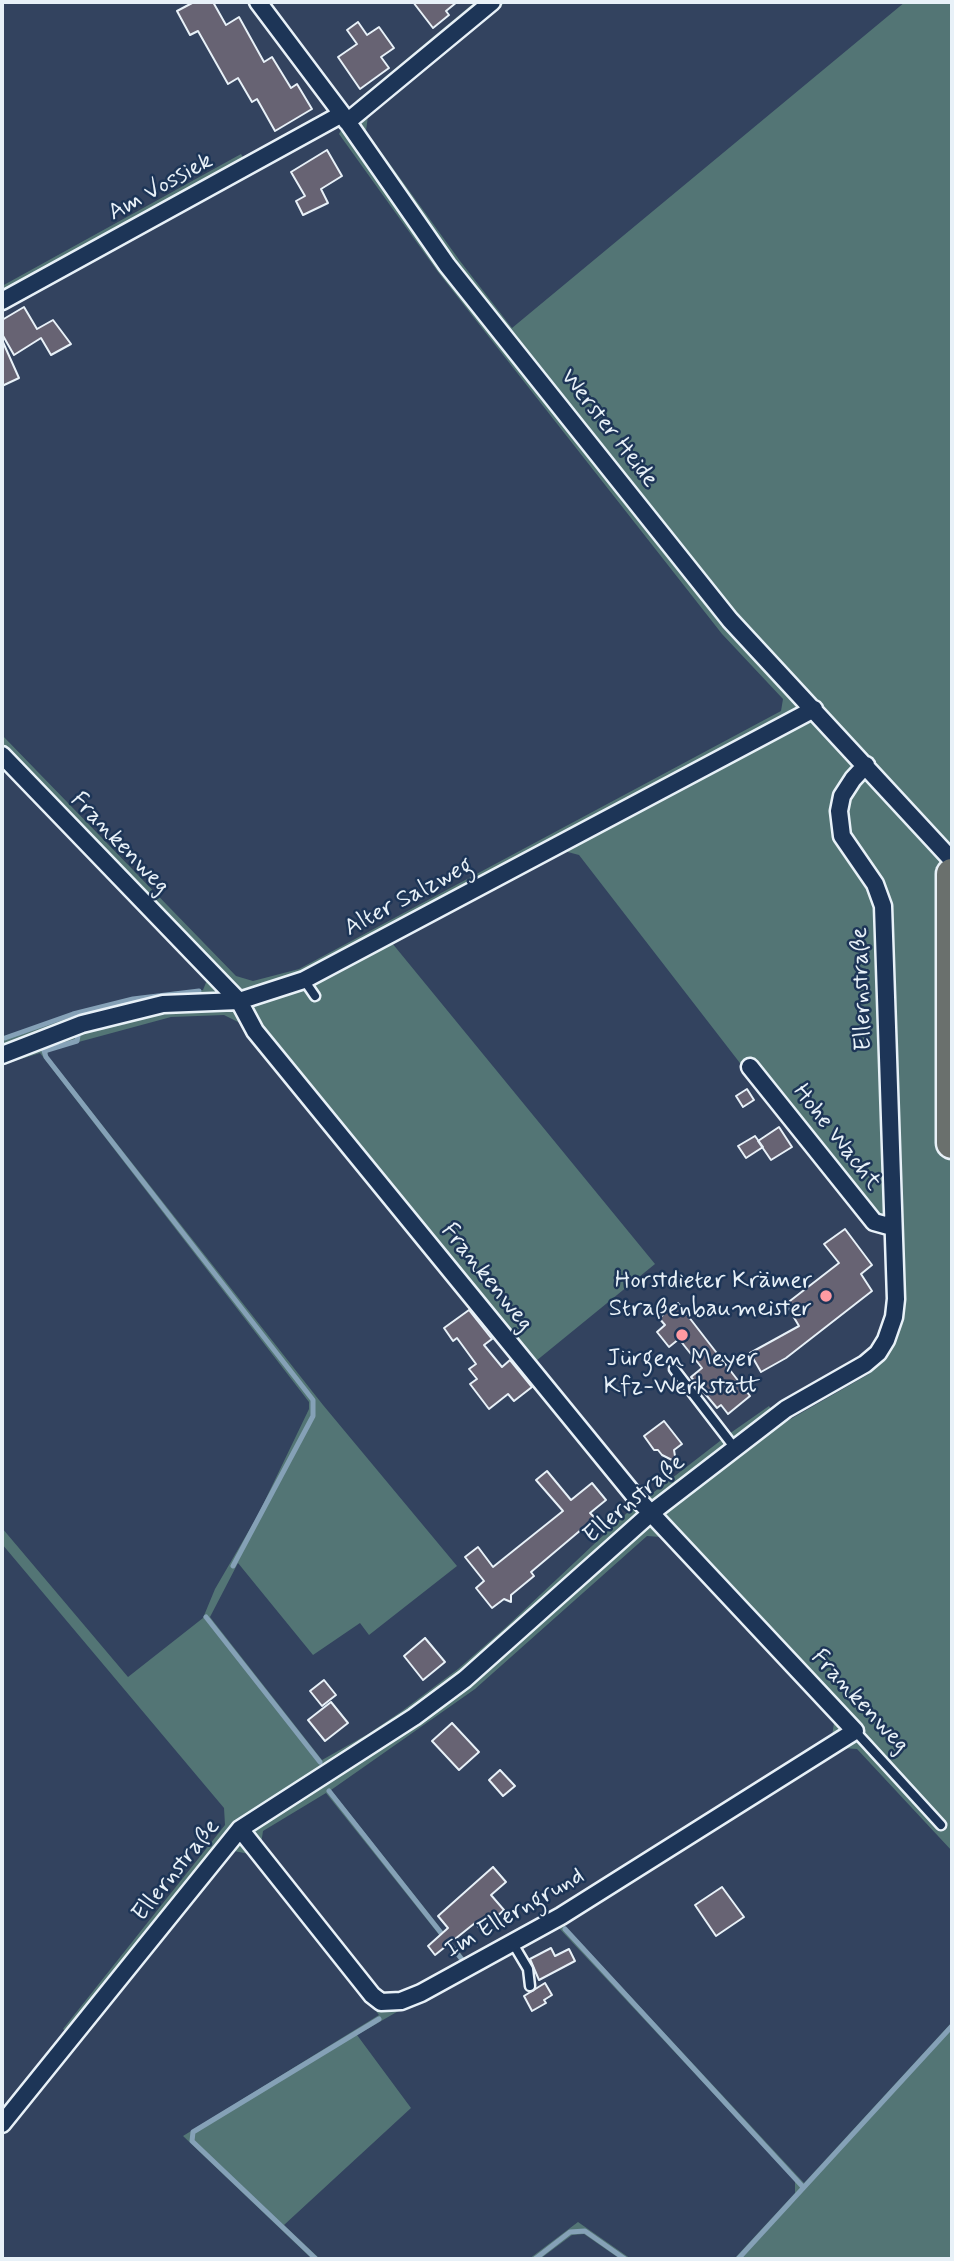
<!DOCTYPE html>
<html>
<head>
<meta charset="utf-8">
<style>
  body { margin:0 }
  #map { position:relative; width:954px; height:2261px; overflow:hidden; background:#33435f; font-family:Mynerve,sans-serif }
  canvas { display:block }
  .frame { position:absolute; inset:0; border:4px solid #e8f1f8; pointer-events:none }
</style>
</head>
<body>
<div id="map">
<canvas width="954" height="2261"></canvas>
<div class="frame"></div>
</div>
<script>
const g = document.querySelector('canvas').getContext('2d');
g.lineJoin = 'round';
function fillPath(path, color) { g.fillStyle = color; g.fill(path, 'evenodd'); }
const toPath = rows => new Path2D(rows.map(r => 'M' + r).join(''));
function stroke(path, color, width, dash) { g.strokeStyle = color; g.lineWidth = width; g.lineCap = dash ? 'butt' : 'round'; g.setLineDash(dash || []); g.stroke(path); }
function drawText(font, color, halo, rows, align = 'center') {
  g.font = font + ' Mynerve,sans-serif'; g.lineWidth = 5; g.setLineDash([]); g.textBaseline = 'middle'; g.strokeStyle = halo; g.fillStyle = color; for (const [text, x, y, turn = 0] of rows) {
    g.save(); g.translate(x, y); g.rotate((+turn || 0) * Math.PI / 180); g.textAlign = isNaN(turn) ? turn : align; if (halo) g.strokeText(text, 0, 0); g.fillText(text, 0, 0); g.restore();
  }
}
fillPath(toPath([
  [475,2,506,2,368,116,366,131,460,261,512,328,905,2,952,2,952,1851,857,1749,842,1748,563,1924,804,2183,952,2022,952,2259,734,2259,795,2193,795,2181,558,1927,395,2013,357,2035,411,2108,284,2225,320,2259,312,2259,183,2136,379,2015,249,1854,234,1851,78,2042,63,2029,225,1825,224,1808,2,1544,2,1528,128,1677,203,1618,215,1589,258,1515,309,1409,309,1402,40,1053,2,1065,2,1038,70,1013,171,992,203,990,207,980,2,769,2,735,236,976,253,981,299,969,781,711,783,699,722,634,438,272,339,134,356,101],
  [564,851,579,855,750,1076,846,1195,902,1230,904,1295,899,1333,869,1374,782,1424,769,1406,729,1434,627,1513,505,1628,458,1669,402,1711,368,1734,322,1760,210,1617,238,1563,313,1655,360,1623,369,1635,457,1566,323,1405,47,1055,49,1050,171,1017,224,1015,240,1023,448,1278,461,1268,536,1361,655,1264,392,943],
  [647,1536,661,1537,834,1723,832,1736,555,1912,465,1959,331,1790,475,1689],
  [326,1793,460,1961,460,1962,396,1996,380,1992,261,1844,263,1831],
  [241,154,251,171,2,310,2,286],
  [578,2222,631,2259,620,2259,584,2234,572,2235,540,2259,529,2259]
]), '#537575');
stroke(toPath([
  [78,1036,77,1041,44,1051,46,1057,313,1400,313,1416,233,1566],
  [5,1038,73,1014,133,999,199,991],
  [206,1617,320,1762],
  [329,1791,464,1962,460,1963],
  [565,1929,803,2187],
  [316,2259,192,2141,193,2132,379,2019],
  [535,2259,570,2232,585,2231,625,2259],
  [738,2259,952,2026]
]), '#85a1b7', 5);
const building = toPath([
  [194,2,213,2,226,25,239,17,264,62,272,57,291,88,297,84,312,109,275,131,257,99,252,102,238,78,228,84,198,31,190,35,177,11,194,2],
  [413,2,457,2,446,11,449,15,433,28,413,2],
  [358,22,367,35,379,27,394,48,381,57,389,68,360,89,338,57,357,44,347,30,358,22],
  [327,150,342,176,321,189,328,203,303,215,296,201,305,196,291,172,327,150],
  [24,307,37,329,53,320,71,344,51,355,41,338,14,355,2,334,2,320,24,307],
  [2,340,19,378,2,386,2,340],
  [747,1089,754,1100,743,1107,736,1096,747,1089],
  [779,1127,792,1147,771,1160,758,1141,779,1127],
  [755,1136,763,1147,746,1158,738,1146,755,1136],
  [845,1229,872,1265,861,1274,872,1291,786,1358,761,1372,750,1353,799,1326,786,1304,839,1263,824,1244,845,1229],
  [678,1303,750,1396,728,1414,721,1405,717,1408,691,1377,702,1368,679,1339,669,1347,657,1332,665,1325,659,1318,678,1303],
  [469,1310,492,1339,484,1345,502,1367,510,1360,532,1387,514,1401,508,1394,489,1409,470,1384,477,1379,469,1369,476,1364,457,1338,453,1341,444,1328,469,1310],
  [664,1421,682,1444,674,1450,676,1462,662,1455,658,1450,654,1450,644,1436,664,1421],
  [547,1471,571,1500,592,1483,606,1500,590,1513,595,1518,531,1572,534,1576,511,1595,511,1602,504,1599,492,1608,476,1588,484,1581,465,1557,478,1547,493,1567,563,1511,536,1480,547,1471],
  [425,1638,445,1662,423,1680,404,1656,425,1638],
  [324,1680,336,1695,322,1706,310,1691,324,1680],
  [331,1702,348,1723,325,1741,308,1720,331,1702],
  [452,1723,479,1752,459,1770,432,1741,452,1723],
  [500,1770,515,1786,503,1796,489,1780,500,1770],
  [493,1867,506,1882,491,1895,504,1910,481,1930,475,1923,435,1955,428,1946,448,1928,438,1916,493,1867],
  [722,1887,744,1917,716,1936,695,1905,722,1887],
  [551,1948,555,1956,569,1949,575,1961,539,1980,530,1959,551,1948],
  [545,1983,552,1995,544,2000,546,2003,532,2011,524,1996,545,1983]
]);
fillPath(building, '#676373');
stroke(building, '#e8f1f8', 2);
const lane = toPath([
  [304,980,315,996],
  [674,1369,734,1447],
  [855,1731,941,1825],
  [512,1942,528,1969,530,1986]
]);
const street = toPath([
  [258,2,342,114,447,265,730,620,952,860],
  [347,122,492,2],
  [2,301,342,114],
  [2,755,239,1001,255,1031,633,1494,855,1731,561,1916,421,1993,401,2001,381,2002,372,1995,240,1829],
  [2,1055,82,1024,163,1004,239,1001,304,980,814,709],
  [750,1067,874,1222,892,1227],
  [2,2124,240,1829,414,1717,465,1679,651,1513,786,1409,865,1364,878,1353,886,1340,894,1317,896,1299,883,906,875,884,842,836,839,811,842,796,853,779,866,765]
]);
const highway = toPath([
  [952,874,952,1143]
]);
stroke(lane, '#e8f1f8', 13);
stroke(street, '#e8f1f8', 21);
stroke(highway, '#e8f1f8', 35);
stroke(lane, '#1d3557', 8);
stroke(street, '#1d3557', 16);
stroke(highway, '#6a706d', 30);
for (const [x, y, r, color] of [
  [826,1296,7,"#ff9aa2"],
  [682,1335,7,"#ff9aa2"]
]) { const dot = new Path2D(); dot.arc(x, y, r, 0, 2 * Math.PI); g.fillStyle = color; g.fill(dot); stroke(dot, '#1d3557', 2.5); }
drawText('24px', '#e8f1f8', '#1d3557', [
  ["Am Vossiek",161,188,-29],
  ["Werster Heide",608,429,52],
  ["Frankenweg",119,844,46],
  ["Alter Salzweg",409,898,-28],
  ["Ellernstraße",863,989,-92],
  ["Hohe Wacht",836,1138,52],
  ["Frankenweg",486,1278,51],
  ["Ellernstraße",635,1500,-40],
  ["Frankenweg",859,1702,47],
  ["Ellernstraße",177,1871,-51],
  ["Im Ellerngrund",515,1914,-30]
]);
drawText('24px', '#e8f1f8', '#1d3557', [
  ["Horstdieter Krämer",812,1282],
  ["Straßenbaumeister",812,1310],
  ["Jürgen Meyer",682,1360,"center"],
  ["Kfz-Werkstatt",682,1388,"center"]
], 'right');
</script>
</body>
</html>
